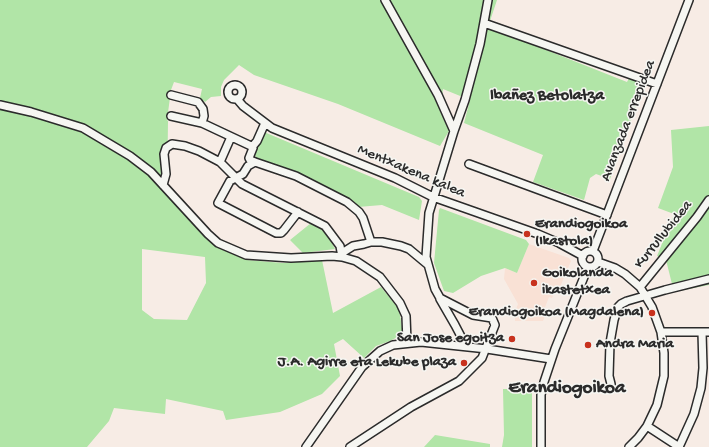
<!DOCTYPE html>
<html>
<head>
<meta charset="utf-8">
<style>
  body { margin:0 }
  canvas { display:block; background:#f7ece5 }
</style>
</head>
<body>
<canvas width="709" height="447"></canvas>
<script>
const g = document.querySelector('canvas').getContext('2d');
g.lineJoin = 'round';
function fillPath(path, color) { g.fillStyle = color; g.fill(path, 'evenodd'); }
const toPath = rows => new Path2D(rows.map(r => 'M' + r).join(''));
function stroke(path, color, width, dash) { g.strokeStyle = color; g.lineWidth = width; g.lineCap = dash ? 'butt' : 'round'; g.setLineDash(dash || []); g.stroke(path); }
function drawText(font, color, halo, rows, align = 'center') {
  g.font = font + ' "Gochi Hand",sans-serif'; g.lineWidth = 3; g.setLineDash([]); g.textBaseline = 'middle'; g.strokeStyle = halo; g.fillStyle = color; for (const [text, x, y, turn = 0] of rows) {
    g.save(); g.translate(x, y); g.rotate((+turn || 0) * Math.PI / 180); g.textAlign = isNaN(turn) ? turn : align; if (halo) g.strokeText(text, 0, 0); g.fillText(text, 0, 0); g.restore();
  }
}
fillPath(toPath([
  [529,244,569,258,571,261,560,287,557,286,552,298,549,297,544,310,547,312,543,321,515,321,515,312,518,304,504,279,505,268,517,273]
]), '#f9e1d5');
fillPath(toPath([
  [0,0,497,0,488,27,627,82,632,72,646,78,610,179,596,174,590,178,584,200,533,182,543,155,464,123,470,100,443,89,440,111,449,131,440,146,338,104,254,75,239,65,224,80,221,87,221,96,211,97,205,102,200,98,202,89,174,82,171,90,167,120,168,121,167,194,199,229,219,248,247,260,283,263,322,260,333,313,381,287,399,309,403,334,390,341,376,346,364,358,343,339,334,344,340,376,322,394,280,412,226,420,223,411,166,399,165,414,114,408,109,421,87,447,0,447],
  [142,249,205,257,206,283,187,320,154,319,142,310],
  [709,126,709,285,674,292,666,260,657,256,674,214,658,208,673,167,671,130],
  [264,132,419,197,422,201,419,220,382,205,358,207,336,193,310,179,288,169,257,159,254,154],
  [440,208,526,240,529,244,517,273,505,268,481,276,453,293,444,291,434,263,439,210],
  [311,223,327,233,335,249,303,253,290,240],
  [503,389,532,389,532,447,502,447,504,435],
  [435,435,490,444,490,447,424,447]
]), '#b1e5a7');
const minor = toPath([
  [385,0,438,95,454,131],
  [484,23,657,84],
  '228 92a7 7 0 1 1 14 0a7 7 0 1 1-14 0Z',
  [171,95,198,102,203,109,204,116,202,123],
  [237,99,243,106,272,128,395,178,433,197,538,234,559,243,583,256],
  [0,105,31,112,83,128,130,156,151,172,208,234,218,243,246,255,291,258,332,256,342,257,356,261,380,277,400,303,406,316,407,342],
  [171,116,202,123,251,146,253,148,249,158,250,160,255,162],
  [252,147,257,141,265,123],
  [220,162,231,137],
  [469,164,607,215],
  [163,185,166,174,164,154,166,148,172,144,185,146,199,151,220,162,242,184,325,226,340,246,342,257],
  [298,212,284,230,281,233,276,233,218,203,230,181,243,174,248,166,255,162,296,176,347,202,359,212,363,218,371,242],
  [593,251,689,0],
  '582 259a8 8 0 1 1 16 0a8 8 0 1 1-16 0Z',
  [342,253,353,246,364,244,371,242,382,242,401,246,409,249,427,264],
  [598,262,615,268,625,274,640,287,652,307,661,332,664,353,664,376,657,405,647,426,638,438,629,447],
  [640,287,697,217,709,200],
  [440,299,455,325,466,346],
  [661,332,709,332],
  [611,384,609,376,610,343,614,320,618,307,621,304,627,301,665,290,709,279],
  [647,426,679,447],
  [306,447,362,367,380,351,393,345,421,342,487,349,551,359],
  [350,447,411,407,459,381,482,358,495,325,492,318,473,315,440,298,435,289,426,257,429,213,454,131,465,100,480,44,488,0],
  [541,447,541,395,544,382,555,349,588,267],
  [679,447,694,414,701,388,703,368,702,332]
]);
stroke(minor, '#2b2b2b', 10);
stroke(minor, '#f6f6f2', 7);
for (const [x, y, r, color] of [
  [527,234,4,"#c8321e"],
  [534,283,4,"#c8321e"],
  [652,313,4,"#c8321e"],
  [512,339,4,"#c8321e"],
  [588,345,4,"#c8321e"],
  [464,363,4,"#c8321e"]
]) { const dot = new Path2D(); dot.arc(x, y, r, 0, 2 * Math.PI); g.fillStyle = color; g.fill(dot); stroke(dot, '#f6f6f2', 1.5); }
drawText('15px', '#2b2b2b', '#f6f6f2', [
  ["Avanzada errepidea",629,121,-69],
  ["Mentxakena kalea",411,172,23],
  ["Kurrullubidea",664,235,-51]
]);
drawText('bold 15px', '#2b2b2b', '#f6f6f2', [
  ["Erandiogoikoa",535,225],
  ["(Ikastola)",535,242],
  ["Goikolanda",542,274],
  ["ikastetxea",542,291],
  ["Erandiogoikoa (Magdalena)",644,313,"right"],
  ["San Jose egoitza",504,339,"right"],
  ["Andra Maria",596,345],
  ["J.A. Agirre eta Lekube plaza",456,363,"right"]
], 'left');
drawText('bold 16px', '#2b2b2b', '#f6f6f2', [
  ["Ibañez Betolatza",547,97]
]);
drawText('bold 19px', '#2b2b2b', '#f6f6f2', [
  ["Erandiogoikoa",567,389]
]);
</script>
</body>
</html>
